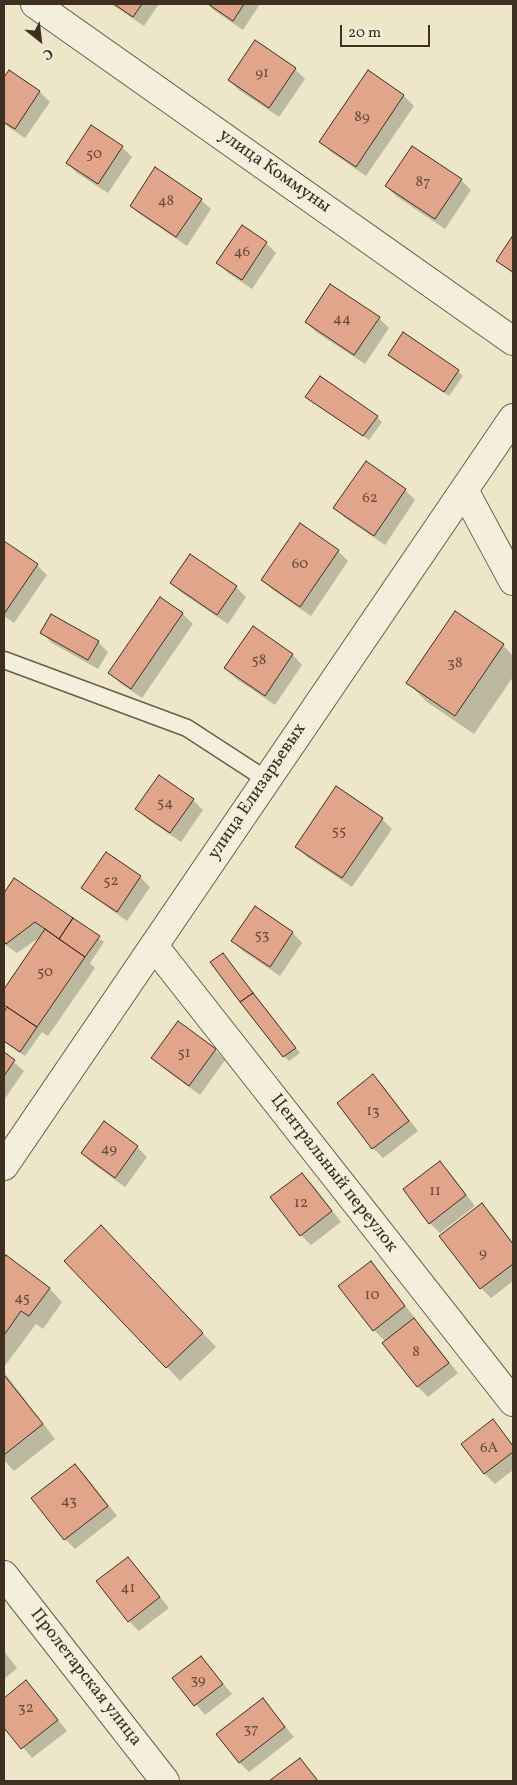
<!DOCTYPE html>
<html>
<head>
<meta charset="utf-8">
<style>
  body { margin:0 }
  #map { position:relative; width:517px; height:1785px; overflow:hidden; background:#ede6c9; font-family:Vollkorn,serif }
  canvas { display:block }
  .frame { position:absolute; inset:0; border:5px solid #3f2f20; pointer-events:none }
  .north { position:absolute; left:15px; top:15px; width:50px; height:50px; -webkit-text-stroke:4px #f3efdc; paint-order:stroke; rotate:151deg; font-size:14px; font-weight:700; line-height:20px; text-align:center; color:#3f2f20 }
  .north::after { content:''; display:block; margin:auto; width:18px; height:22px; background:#3f2f20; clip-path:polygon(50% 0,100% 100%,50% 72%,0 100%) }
  .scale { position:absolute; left:340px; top:25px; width:90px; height:22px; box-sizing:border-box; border:2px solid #3f2f20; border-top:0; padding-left:6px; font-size:15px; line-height:18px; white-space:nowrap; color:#3f2f20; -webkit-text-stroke:4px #f3efdc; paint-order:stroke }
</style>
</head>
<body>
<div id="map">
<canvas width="517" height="1785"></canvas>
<div class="frame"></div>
<div class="north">С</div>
<div class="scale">20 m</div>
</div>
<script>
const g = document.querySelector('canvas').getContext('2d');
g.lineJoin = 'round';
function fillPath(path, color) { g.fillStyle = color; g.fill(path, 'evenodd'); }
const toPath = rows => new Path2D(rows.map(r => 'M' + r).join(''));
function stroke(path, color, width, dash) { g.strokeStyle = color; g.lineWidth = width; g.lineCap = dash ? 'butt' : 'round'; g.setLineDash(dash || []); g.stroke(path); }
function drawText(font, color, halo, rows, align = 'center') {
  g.font = font + ' Vollkorn,serif'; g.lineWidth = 4; g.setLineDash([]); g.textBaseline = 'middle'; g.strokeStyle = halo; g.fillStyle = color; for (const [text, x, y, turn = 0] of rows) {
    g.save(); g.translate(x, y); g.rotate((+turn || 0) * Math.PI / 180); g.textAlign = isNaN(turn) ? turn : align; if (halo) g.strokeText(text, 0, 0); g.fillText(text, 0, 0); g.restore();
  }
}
fillPath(toPath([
  [111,4,159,4,144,26],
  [208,4,260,4,243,30,215,11],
  [255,42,295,69,305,79,279,117,239,90,229,80],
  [9,72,40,92,50,102,25,138,4,124,4,80],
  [368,72,404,96,414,106,366,176,331,152,321,142],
  [91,127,122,147,132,157,108,193,77,173,67,163],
  [461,180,471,190,445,229,396,196,386,186],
  [201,200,211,209,187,246,141,215,131,205],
  [242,227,266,243,276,253,252,289,228,273,218,263],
  [513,238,513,274,498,261],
  [379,318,389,328,365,364,316,332,306,322],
  [389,355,458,371,463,376,449,396,394,360],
  [312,402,377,417,382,422,369,440],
  [366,463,405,490,415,500,385,545,345,518,335,508],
  [300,525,338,551,348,561,311,616,273,590,263,580],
  [4,543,37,565,47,575,14,623,4,616],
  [190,556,236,587,246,597,228,624,182,593,172,583],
  [161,599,183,614,193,624,142,698,120,683,110,673],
  [253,628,293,655,302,665,275,705,235,678,225,668],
  [42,633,98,642,108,652,98,669,52,643],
  [503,645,513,656,513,677,474,734,427,702,408,683],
  [193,800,203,810,181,842,147,819,137,809],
  [382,819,392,829,352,887,307,857,297,847],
  [106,854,140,877,150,887,127,921,93,897,83,888],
  [14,879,104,942,90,963,95,968,48,1036,42,1032,25,1056,4,1042,4,1014,7,1009,4,1005,4,991,43,935,17,953,4,944,4,895],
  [293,933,302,943,280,976,243,951,233,941],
  [228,960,300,1053,289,1061,284,1056],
  [179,1023,215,1050,225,1060,200,1095,163,1068,153,1058],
  [4,1054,24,1071,4,1100],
  [373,1076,383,1086,418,1131,383,1158,373,1148,339,1103],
  [104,1123,137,1147,147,1157,125,1187,92,1163,82,1153],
  [440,1163,450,1173,475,1206,440,1233,430,1223],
  [302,1174,312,1184,341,1222,311,1245,301,1235],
  [482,1205,492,1215,513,1243,513,1281,491,1298,481,1288],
  [115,1241,216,1347,180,1381,167,1367],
  [6,1257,49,1288,62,1302,43,1329,36,1324,4,1367,4,1260],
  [371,1263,380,1273,414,1317,413,1318,424,1330,458,1373,428,1397,418,1387,384,1343,386,1342,374,1330,340,1286],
  [4,1372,55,1439,14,1471,4,1460],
  [493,1421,513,1445,513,1470,495,1484,485,1474,462,1444],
  [75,1465,85,1475,117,1516,75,1549,65,1539],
  [128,1558,137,1568,169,1608,139,1631,129,1621,98,1581],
  [4,1651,17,1668,4,1679],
  [201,1658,232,1694,205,1715,174,1678],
  [26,1682,36,1692,67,1731,32,1758,4,1725,4,1700],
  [263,1700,294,1737,249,1772,239,1762],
  [300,1759,319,1781,271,1781]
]), '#0003');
const building = toPath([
  [114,4,142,4,133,17,114,4],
  [208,4,244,4,233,21,208,4],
  [255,40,296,68,269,108,228,80,255,40],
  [9,70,40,91,15,129,4,122,4,77,9,70],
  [368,70,404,95,356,167,319,142,368,70],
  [91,125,123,146,98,184,66,163,91,125],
  [412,146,462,179,435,219,385,186,412,146],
  [155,167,202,199,176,237,130,206,155,167],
  [242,225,267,242,242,280,216,263,242,225],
  [513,235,513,272,496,261,513,235],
  [330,284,380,317,354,355,305,322,330,284],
  [403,332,459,370,444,392,388,355,403,332],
  [320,376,378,416,363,436,305,397,320,376],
  [366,461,406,489,374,536,333,508,366,461],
  [300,523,339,550,300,607,261,580,300,523],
  [4,541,38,564,4,614,4,541],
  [190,554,237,586,217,615,170,583,190,554],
  [160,597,183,613,131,689,108,673,160,597],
  [455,611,504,644,455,716,406,683,455,611],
  [51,614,99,641,88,660,40,633,51,614],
  [253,626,293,654,265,696,224,668,253,626],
  [159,775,194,799,170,833,135,809,159,775],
  [336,786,383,818,342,878,295,847,336,786],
  [106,852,141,876,117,912,81,888,106,852],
  [14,878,73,918,59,939,35,922,6,944,4,942,4,893,14,878],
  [255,906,293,932,270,967,231,941,255,906],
  [73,918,100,936,85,957,59,939,73,918],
  [45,929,85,957,37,1027,4,1005,4,989,45,929],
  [223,953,253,993,240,1002,210,962,223,953],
  [253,993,296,1048,283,1057,240,1002,253,993],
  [7,1007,37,1027,20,1052,4,1041,4,1012,7,1007],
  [178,1021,216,1049,189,1086,151,1058,178,1021],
  [4,1052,15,1060,4,1076,4,1052],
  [373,1074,409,1121,372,1149,337,1103,373,1074],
  [104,1121,138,1146,115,1178,81,1153,104,1121],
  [440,1161,466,1195,429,1224,403,1189,440,1161],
  [302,1173,332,1211,300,1236,270,1197,302,1173],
  [482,1203,513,1244,513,1264,480,1289,439,1236,482,1203],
  [101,1225,203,1333,166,1368,64,1261,101,1225],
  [6,1255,50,1288,29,1316,21,1311,4,1335,4,1258,6,1255],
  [371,1261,405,1306,373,1331,338,1286,371,1261],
  [414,1318,449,1363,417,1387,382,1343,414,1318],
  [4,1375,43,1424,4,1455,4,1375],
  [493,1419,513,1446,513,1452,484,1474,461,1444,493,1419],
  [75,1464,108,1506,64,1540,31,1498,75,1464],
  [128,1557,160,1597,128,1622,96,1581,128,1557],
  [201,1656,223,1684,194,1706,172,1678,201,1656],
  [26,1680,58,1720,21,1749,4,1728,4,1698,26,1680],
  [263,1698,285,1727,239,1763,216,1734,263,1698],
  [300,1758,318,1781,269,1781,300,1758]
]);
fillPath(building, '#e1a58b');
stroke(building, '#3f2f20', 1);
const service = toPath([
  [4,660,187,728,267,780]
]);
const minor = toPath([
  [35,4,513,341],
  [464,490,513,581],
  [154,946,513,1402],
  [4,1166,513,418]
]);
const tertiary = toPath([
  [4,1575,165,1781]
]);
stroke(service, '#6a5d4a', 19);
stroke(minor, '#6a5d4a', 30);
stroke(tertiary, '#6a5d4a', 30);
stroke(service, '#f3efdc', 16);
stroke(minor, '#f3efdc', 28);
stroke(tertiary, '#f3efdc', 28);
drawText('15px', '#684c3b', null, [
  ["91",262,74],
  ["89",362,118],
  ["50",94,155],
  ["87",423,183],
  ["48",166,202],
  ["46",242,253],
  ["44",342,320],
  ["62",370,499],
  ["60",300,565],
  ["58",259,661],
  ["38",455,664],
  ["54",165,804],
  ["55",339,832],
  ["52",111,882],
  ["53",262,936],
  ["50",45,973],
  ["51",184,1054],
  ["13",373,1112],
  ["49",109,1150],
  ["11",435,1192],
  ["12",301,1204],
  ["9",483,1254],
  ["10",372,1296],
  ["45",22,1299],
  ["8",416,1353],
  ["6А",489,1449],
  ["43",69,1502],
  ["41",128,1589],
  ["39",198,1681],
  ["32",26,1709],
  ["37",251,1730]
]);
drawText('18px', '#3f2f20', '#f3efdc', [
  ["улица Коммуны",274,172,35],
  ["улица Елизарьевых",258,792,-56],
  ["Центральный переулок",333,1174,52],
  ["Пролетарская улица",85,1678,52]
]);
</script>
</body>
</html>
